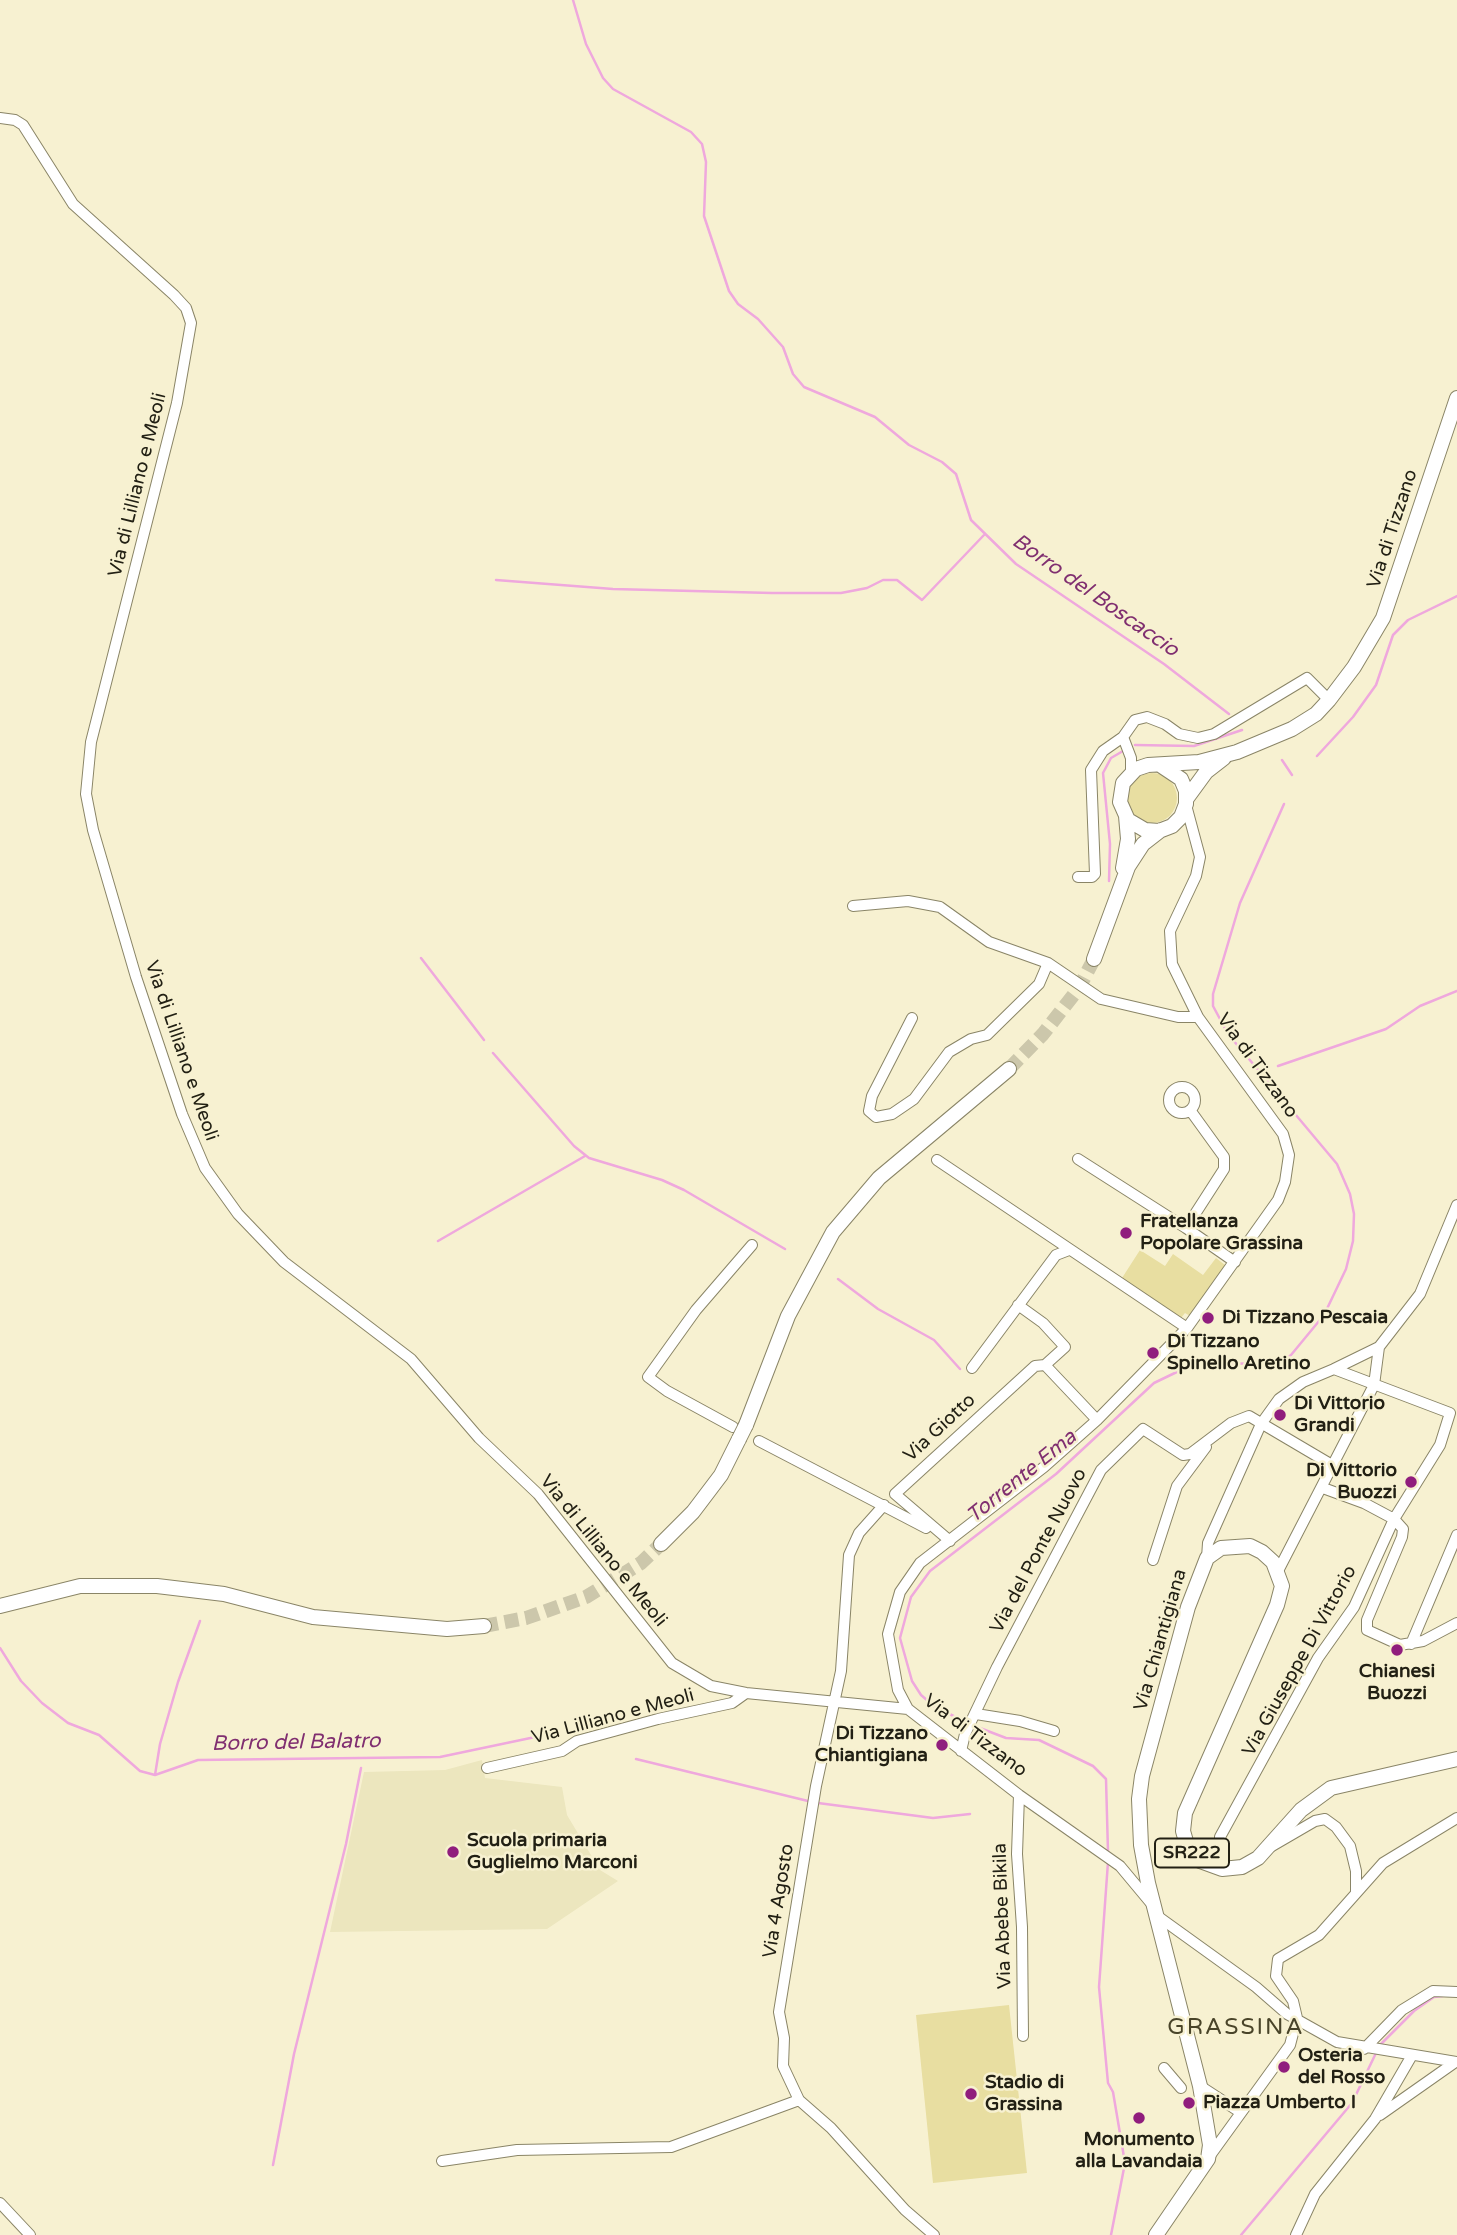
<!DOCTYPE html>
<html>
<head>
<meta charset="utf-8">
<style>
  body { margin:0 }
  canvas { display:block; background:#f7f1d1 }
</style>
</head>
<body>
<canvas width="1457" height="2235"></canvas>
<script>
const g = document.querySelector('canvas').getContext('2d');
g.lineJoin = 'round';
function fillPath(path, color) { g.fillStyle = color; g.fill(path, 'evenodd'); }
const toPath = rows => new Path2D(rows.map(r => 'M' + r).join(''));
function stroke(path, color, width, dash) { g.strokeStyle = color; g.lineWidth = width; g.lineCap = dash ? 'butt' : 'round'; g.setLineDash(dash || []); g.stroke(path); }
function drawText(font, color, halo, rows, align = 'center') {
  g.font = font + ' "Varela Round",sans-serif'; g.lineWidth = 5; g.setLineDash([]); g.textBaseline = 'middle'; g.strokeStyle = halo; g.fillStyle = color; for (const [text, x, y, turn = 0] of rows) {
    g.save(); g.translate(x, y); g.rotate((+turn || 0) * Math.PI / 180); g.textAlign = isNaN(turn) ? turn : align; if (halo) g.strokeText(text, 0, 0); g.fillText(text, 0, 0); g.restore();
  }
}
fillPath(toPath([
  [482,1760,485,1778,562,1787,567,1815,600,1870,618,1881,547,1929,330,1932,364,1772,445,1770]
]), '#ece6be');
fillPath(toPath([
  '1127 798a25 25 0 1 1 50 0a25 25 0 1 1-50 0Z',
  [1140,1250,1165,1266,1173,1254,1203,1275,1216,1258,1225,1265,1225,1271,1190,1316,1185,1313,1181,1318,1122,1278],
  [1009,2005,1027,2173,933,2183,916,2015]
]), '#e8dea1');
stroke(toPath([
  [573,0,586,44,603,78,613,89,691,132,702,144,706,162,704,216,729,291,738,304,758,319,783,347,793,374,804,387,875,417,909,445,942,462,956,474,971,520,1016,564,1164,664,1229,714],
  [496,580,613,589,772,593,841,593,867,588,883,580,897,580,922,600,984,535],
  [1135,745,1194,746,1242,730],
  [1317,756,1353,717,1376,685,1393,635,1408,620,1457,596],
  [1282,760,1292,775],
  [1109,881,1110,844,1103,773,1111,758,1123,751],
  [421,958,484,1040],
  [493,1053,574,1146,589,1158,662,1180,684,1190,785,1249],
  [1278,1066,1386,1029,1420,1006,1457,991],
  [438,1241,585,1156],
  [838,1279,878,1309,934,1340,960,1369],
  [0,1648,21,1681,42,1703,68,1723,99,1735,140,1771,155,1775,198,1760,440,1757,559,1732],
  [966,1722,935,1707,921,1695,912,1681,900,1638,911,1597,930,1571,1056,1474,1154,1383,1181,1370,1214,1364,1280,1363,1291,1355,1324,1315,1346,1269,1353,1241,1354,1214,1350,1194,1337,1164,1228,1034,1213,1006,1213,994,1240,903,1284,804],
  [972,1725,1006,1738,1039,1740,1093,1766,1106,1779,1108,1852],
  [636,1759,808,1801],
  [155,1775,160,1744,178,1682,200,1621],
  [818,1803,933,1818,970,1814],
  [1108,1862,1099,1987,1108,2083,1113,2092,1125,2163,1111,2235],
  [1381,2044,1414,2011,1434,1997,1443,1996],
  [273,2165,294,2054,346,1844,361,1768],
  [1241,2235,1352,2103,1376,2053]
]), '#efa8dd', 2.5);
stroke(toPath([
  [1009,1069,1043,1034,1079,988,1094,959],
  [484,1626,526,1618,586,1597,641,1563,661,1544]
]), '#ccc7ab', 14, [14, 7]);
const minor = toPath([
  [0,118,15,120,23,125,73,204,174,295,186,308,191,323,177,403,91,742,86,794,93,830,136,977,182,1114,205,1168,238,1214,284,1262,411,1359,479,1438,538,1494,672,1663,711,1686,746,1693,908,1709],
  [1123,737,1131,758,1131,773],
  [1078,877,1092,877,1095,874,1091,770,1103,751,1123,737,1135,720,1147,717,1165,724,1179,734,1198,738,1214,734,1307,678,1329,700],
  [853,906,908,901,940,907,989,942,1048,963,1101,999,1178,1017,1198,1017],
  [912,1018,872,1096,869,1111,876,1117,892,1114,914,1099,949,1052,971,1039,987,1035,1039,984,1048,963],
  '1169 1100a13 13 0 1 1 26 0a13 13 0 1 1-26 0Z',
  [1190,1110,1224,1157,1224,1169,1186,1228,1235,1262],
  [1078,1159,1186,1228],
  [937,1160,1187,1328],
  [1045,1365,1097,1420],
  [972,1368,1056,1255,1069,1250],
  [1334,1369,1379,1347],
  [733,1427,667,1391,648,1377,696,1310,752,1245],
  [759,1441,926,1528],
  [1323,1488,1364,1503,1394,1519,1403,1529,1402,1537,1367,1620,1367,1630,1400,1645,1423,1641,1457,1623],
  [884,1505,859,1533,849,1555,841,1671,816,1786,779,2012,784,2038,783,2066,799,2100,831,2128,905,2210,934,2235],
  [950,1541,895,1494,1035,1366,1045,1365,1065,1347,1043,1323,1018,1305],
  [1207,1558,1208,1543,1261,1424,1279,1399,1303,1382,1334,1369,1450,1413,1440,1445,1394,1519,1354,1607,1318,1658,1220,1837],
  [1153,1560,1177,1486,1206,1447],
  [1278,1571,1374,1385,1379,1347,1420,1294,1457,1205],
  [1411,1644,1457,1535],
  [976,1714,1020,1721,1054,1731],
  [961,1751,965,1734,997,1667,1101,1470,1143,1429,1183,1455,1190,1454,1231,1423,1249,1416,1332,1465],
  [487,1768,562,1751,577,1741,658,1719,732,1703,746,1693],
  [1019,1795,1017,1854,1022,1927,1023,2036],
  [1272,1846,1315,1821,1325,1819,1336,1827,1350,1846,1356,1871,1356,1892],
  [1150,1902,1120,1866,1019,1795,908,1709,898,1690,888,1634,900,1592,920,1563,1044,1467,1097,1420,1187,1328,1278,1200,1285,1182,1289,1155,1283,1134,1198,1017,1172,964,1170,931,1196,876,1200,857,1186,805],
  [1156,1915,1256,1987,1287,2014,1337,2042,1457,2062],
  [1364,2049,1402,2010,1433,1991,1457,1992],
  [1164,2068,1181,2088],
  [1200,2086,1240,2112],
  [1380,2115,1454,2063],
  [1209,2157,1290,2045,1297,2018,1293,2001,1276,1976,1278,1959,1319,1935,1383,1863,1457,1818],
  [442,2161,517,2150,671,2147,799,2100],
  [0,2203,30,2235],
  [1296,2235,1315,2194,1375,2119,1411,2057]
]);
const major = toPath([
  [1160,765,1181,779,1186,791,1186,804,1181,817,1172,826,1159,831,1145,830,1128,820,1120,802,1123,783,1136,769,1148,765,1199,762,1237,752,1292,729,1316,714,1329,700,1354,667,1383,618,1457,398],
  [1187,798,1206,772,1224,758],
  [1123,868,1128,839,1126,816],
  [1094,959,1128,867,1143,844,1161,830],
  [746,1425,788,1316,833,1232,879,1178,1009,1069],
  [661,1544,693,1512,721,1475,739,1439],
  [0,1606,80,1586,157,1586,224,1594,313,1617,447,1629,484,1626],
  [1156,2235,1208,2159,1210,2145,1200,2086,1148,1883,1141,1845,1139,1799,1142,1776,1188,1607,1207,1558,1221,1548,1250,1546,1262,1552,1273,1562,1282,1586,1277,1605,1185,1813,1183,1831,1187,1845,1200,1861,1222,1869,1242,1867,1258,1858,1301,1810,1331,1788,1457,1759]
]);
stroke(minor, '#8a8567', 12);
stroke(major, '#8a8567', 16);
stroke(minor, '#fff', 10);
stroke(major, '#fff', 14);
const majorBridge = toPath([
  [739,1439,746,1425]
]);
stroke(majorBridge, '#8a8567', 16, []);
stroke(majorBridge, '#fff', 14);
for (const [x, y, r, color] of [
  [1126,1233,7,"#901d7d"],
  [1208,1318,7,"#901d7d"],
  [1153,1353,7,"#901d7d"],
  [1280,1415,7,"#901d7d"],
  [1411,1482,7,"#901d7d"],
  [1397,1650,7,"#901d7d"],
  [942,1745,7,"#901d7d"],
  [453,1852,7,"#901d7d"],
  [1284,2067,7,"#901d7d"],
  [971,2094,7,"#901d7d"],
  [1189,2103,7,"#901d7d"],
  [1139,2118,7,"#901d7d"]
]) { const dot = new Path2D(); dot.arc(x, y, r, 0, 2 * Math.PI); g.fillStyle = color; g.fill(dot); stroke(dot, '#f7f1d1', 2.5); }
for (const [x, y, w] of [
  [1192,1853,74]
]) { const box = new Path2D(); box.roundRect(x - w / 2, y - 14.5, w, 29, 5); g.fillStyle = '#f7f1d1'; g.fill(box); stroke(box, '#222014', 2); }
drawText('bold 18px', '#222014', null, [
  ["SR222",1192,1853]
]);
drawText('19px', '#222014', '#f7f1d1', [
  ["Via di Lilliano e Meoli",138,485,-76],
  ["Via di Tizzano",1393,529,-72],
  ["Via di Lilliano e Meoli",181,1051,71],
  ["Via di Tizzano",1257,1066,54],
  ["Via Giotto",940,1428,-43],
  ["Via di Lilliano e Meoli",603,1551,51],
  ["Via del Ponte Nuovo",1039,1551,-62],
  ["Via Chiantigiana",1161,1640,-74],
  ["Via Giuseppe Di Vittorio",1300,1661,-61],
  ["Via Lilliano e Meoli",613,1717,-15],
  ["Via di Tizzano",975,1736,37],
  ["Via 4 Agosto",779,1901,-81],
  ["Via Abebe Bikila",1003,1916,-92]
]);
drawText('bold 19px', '#222014', '#f7f1d1', [
  ["Fratellanza",1140,1222],
  ["Popolare Grassina",1140,1244],
  ["Di Tizzano Pescaia",1222,1318],
  ["Di Tizzano",1167,1342],
  ["Spinello Aretino",1167,1364],
  ["Di Vittorio",1294,1404],
  ["Grandi",1294,1426],
  ["Di Vittorio",1397,1471,"right"],
  ["Buozzi",1397,1493,"right"],
  ["Chianesi",1397,1672,"center"],
  ["Buozzi",1397,1694,"center"],
  ["Di Tizzano",928,1734,"right"],
  ["Chiantigiana",928,1756,"right"],
  ["Scuola primaria",467,1841],
  ["Guglielmo Marconi",467,1863],
  ["Osteria",1298,2056],
  ["del Rosso",1298,2078],
  ["Stadio di",985,2083],
  ["Grassina",985,2105],
  ["Piazza Umberto I",1203,2103],
  ["Monumento",1139,2140,"center"],
  ["alla Lavandaia",1139,2162,"center"]
], 'left');
drawText('italic 21px', '#802f70', '#f7f1d1', [
  ["Borro del Boscaccio",1095,596,35],
  ["Torrente Ema",1022,1477,-39],
  ["Borro del Balatro",296,1743,-1]
]);
g.letterSpacing = '2px';
drawText('23px', '#494429', '#f7f1d1', [
  ["GRASSINA",1236,2028]
]);
g.letterSpacing = '0px';
</script>
</body>
</html>
